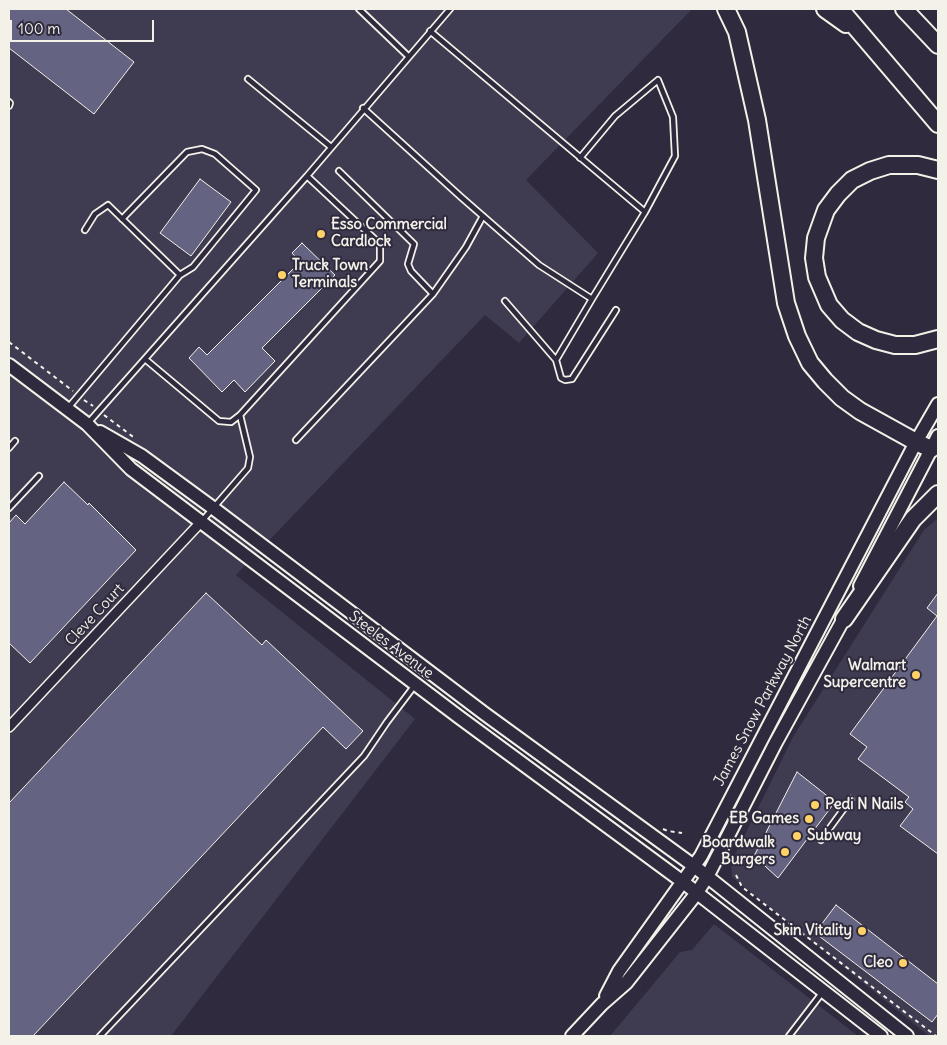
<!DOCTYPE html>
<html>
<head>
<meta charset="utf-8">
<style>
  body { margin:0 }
  #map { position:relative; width:947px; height:1045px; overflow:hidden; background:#2f2a3d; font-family:Delius,sans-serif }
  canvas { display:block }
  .frame { position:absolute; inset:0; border:10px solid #f4f1e8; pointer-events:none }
  .scale { position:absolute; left:10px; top:20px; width:144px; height:22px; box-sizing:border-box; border:2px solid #f4f1e8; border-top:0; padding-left:6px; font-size:15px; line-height:18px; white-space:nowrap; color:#f4f1e8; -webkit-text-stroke:4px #2f2a3d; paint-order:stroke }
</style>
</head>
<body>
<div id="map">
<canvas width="947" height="1045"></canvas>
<div class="frame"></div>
<div class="scale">100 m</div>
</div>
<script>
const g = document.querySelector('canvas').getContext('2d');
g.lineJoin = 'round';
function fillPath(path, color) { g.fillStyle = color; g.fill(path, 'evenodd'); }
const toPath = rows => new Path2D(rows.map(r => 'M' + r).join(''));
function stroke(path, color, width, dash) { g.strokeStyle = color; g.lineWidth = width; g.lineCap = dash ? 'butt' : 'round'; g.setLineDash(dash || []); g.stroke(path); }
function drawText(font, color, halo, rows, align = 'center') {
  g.font = font + ' Delius,sans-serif'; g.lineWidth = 4; g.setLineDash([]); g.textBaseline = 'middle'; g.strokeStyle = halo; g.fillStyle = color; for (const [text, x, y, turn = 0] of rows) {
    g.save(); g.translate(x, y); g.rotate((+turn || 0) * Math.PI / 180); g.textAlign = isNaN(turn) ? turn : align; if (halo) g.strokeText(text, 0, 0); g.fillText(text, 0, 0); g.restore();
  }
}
fillPath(toPath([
  [9,9,692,9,526,180,598,253,519,343,485,315,236,575,415,719,171,1036,9,1036],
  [938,518,938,1036,929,1036,732,877,731,863,793,737,924,530],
  [714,924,858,1036,610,1036,680,952,692,950]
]), '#3f3b51');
const building = toPath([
  [9,9,66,9,134,62,94,114,9,48,9,9],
  [200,179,231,202,191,256,160,233,200,179],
  [302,243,335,275,262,348,275,361,245,392,234,380,222,392,189,358,199,347,207,355,300,262,292,253,302,243],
  [64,482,88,505,89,503,136,550,30,663,9,643,9,523,16,515,25,524,64,482],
  [206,593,262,645,266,640,363,731,346,749,323,727,33,1036,9,1036,9,803,206,593],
  [938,593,938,854,900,826,913,809,905,802,909,797,858,759,867,747,850,734,937,616,927,608,938,593],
  [797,772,835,802,778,878,754,856,797,772],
  [836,905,938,984,938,1014,932,1022,815,933,836,905]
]);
fillPath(building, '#646381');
stroke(building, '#f4f1e8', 1);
const service = toPath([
  [359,9,408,56],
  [430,31,645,212],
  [248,79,331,147],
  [9,102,10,103,9,106],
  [363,108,461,197,539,265,592,299,556,360,505,301],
  [580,158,615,116,658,80,673,117,675,156,645,212,592,299],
  [339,171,414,244,408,264,411,271,433,294],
  [307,176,450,9],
  [122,219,187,152,202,149,215,154,256,190,193,267,180,275],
  [556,360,561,378,565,380,572,379,616,310],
  [68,408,180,275,108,205,95,214,85,230],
  [89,422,307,176,380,244,380,261,240,415,231,422,219,421,145,359],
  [296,440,433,294,466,247,483,216],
  [9,448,15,441],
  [9,508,39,476],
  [202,521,248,468,250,457,240,415],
  [821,840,851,799],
  [100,1036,364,756,387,722,415,685],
  [789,1036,822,993]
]);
const minor = toPath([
  [9,727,201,522]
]);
const secondary = toPath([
  [9,365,87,424,131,469,459,717,683,882,881,1036],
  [100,432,142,456,213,508,485,714,694,866,907,1036],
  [860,586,938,436],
  [606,996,619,971,701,856,916,442,938,404],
  [572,1036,602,1004,626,983,696,894,707,877,775,744,848,611]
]);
const motorway = toPath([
  [726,9,737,32,757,120,786,303,797,336,810,363,825,381,842,398,860,411,916,442,931,449],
  [825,9,846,24],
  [840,9,938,124],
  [904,9,938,45],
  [938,170,918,165,889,165,870,171,852,180,838,194,826,210,816,238,814,258,817,277,829,305,842,320,858,332,876,340,895,345,915,345,938,339],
  [844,619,913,519,938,494]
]);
stroke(service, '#f4f1e8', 8);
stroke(minor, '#f4f1e8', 12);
stroke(secondary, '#f4f1e8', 16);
stroke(motorway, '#f4f1e8', 20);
stroke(toPath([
  [9,342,73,391],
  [84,400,93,406],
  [104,415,136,439],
  [663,829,668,831,682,833],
  [736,875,742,887,936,1036]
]), '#f4f1e8', 2, [4, 4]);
stroke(service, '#2f2a3d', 4.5);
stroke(minor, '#2f2a3d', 9);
stroke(secondary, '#2f2a3d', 12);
stroke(motorway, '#2f2a3d', 16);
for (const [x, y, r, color] of [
  [321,234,5,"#ffd166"],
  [282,275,5,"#ffd166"],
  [916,675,5,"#ffd166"],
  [815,805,5,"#ffd166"],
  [809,819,5,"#ffd166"],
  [797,836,5,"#ffd166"],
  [785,852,5,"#ffd166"],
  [862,931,5,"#ffd166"],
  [903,963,5,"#ffd166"]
]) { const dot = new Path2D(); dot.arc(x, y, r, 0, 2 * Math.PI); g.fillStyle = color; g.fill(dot); stroke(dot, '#2f2a3d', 2); }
drawText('bold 15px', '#f4f1e8', '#2f2a3d', [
  ["Esso Commercial",331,225,"left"],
  ["Cardlock",331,242,"left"],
  ["Truck Town",292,266,"left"],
  ["Terminals",292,283,"left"],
  ["Walmart",906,666],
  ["Supercentre",906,683],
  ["Pedi N Nails",825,805,"left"],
  ["EB Games",799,819],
  ["Subway",807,836,"left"],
  ["Boardwalk",775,843],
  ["Burgers",775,860],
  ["Skin Vitality",852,931],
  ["Cleo",893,963]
], 'right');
drawText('15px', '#f4f1e8', '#2f2a3d', [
  ["Cleve Court",95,615,-47],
  ["Steeles Avenue",391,645,37],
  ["James Snow Parkway North",763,701,-62]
]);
</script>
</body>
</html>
